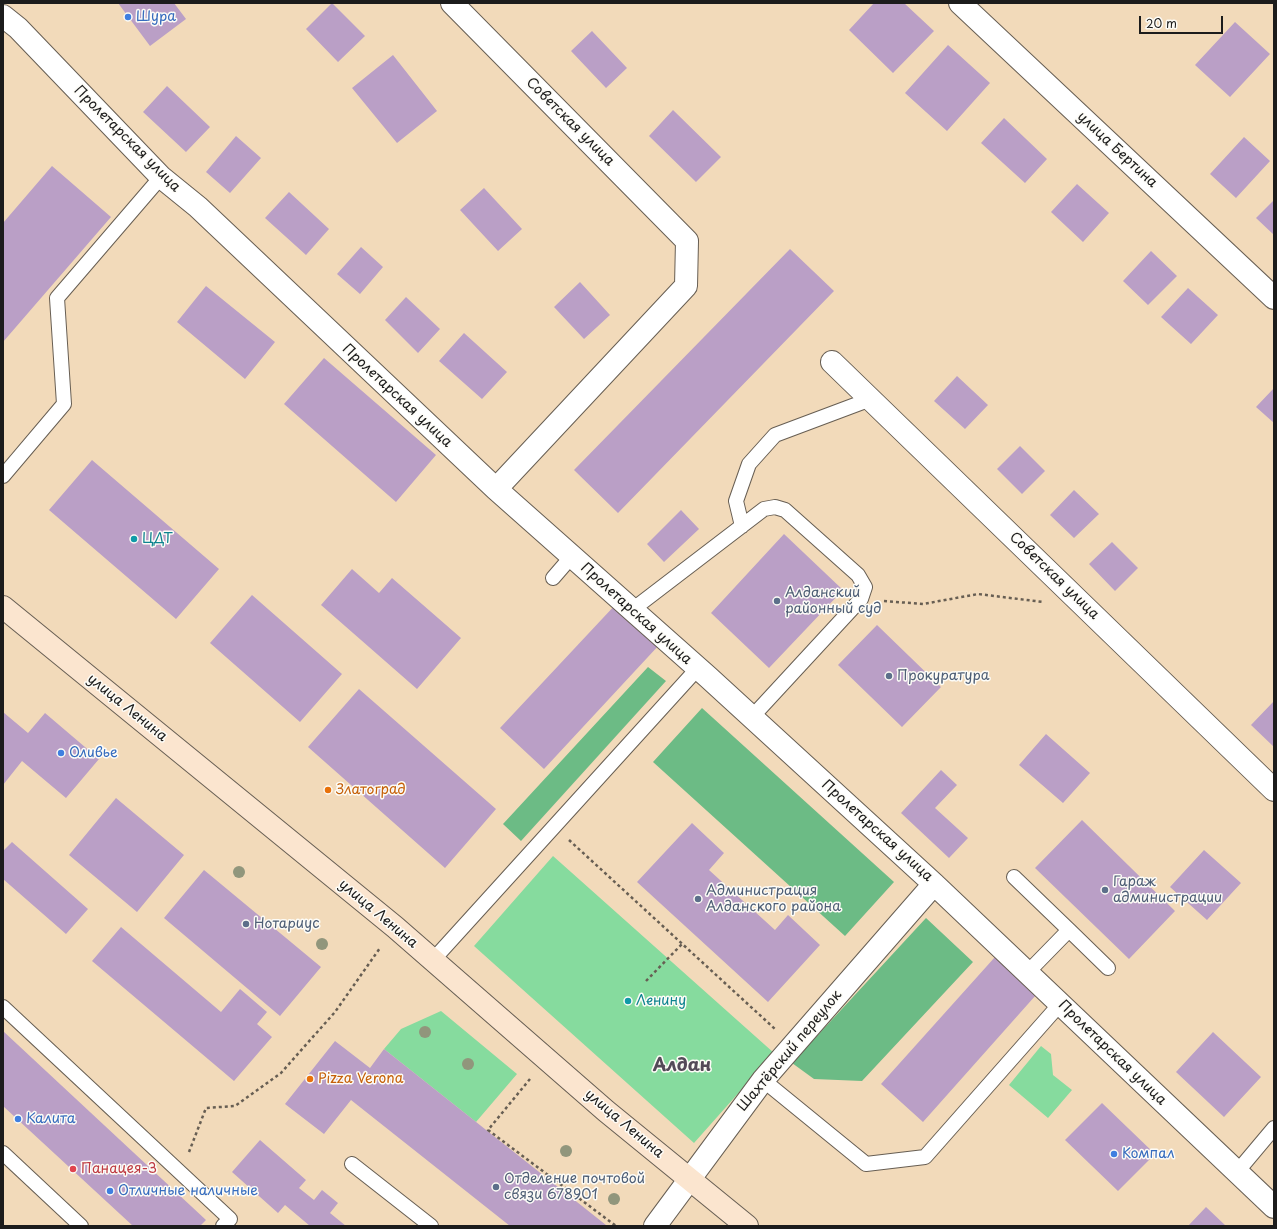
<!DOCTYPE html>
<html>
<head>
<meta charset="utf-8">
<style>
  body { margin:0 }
  #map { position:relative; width:1277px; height:1229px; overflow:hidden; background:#f2daba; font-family:"Playpen Sans",sans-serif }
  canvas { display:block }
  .frame { position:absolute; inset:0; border:4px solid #1c1c1c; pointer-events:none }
  .scale { position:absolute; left:1139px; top:16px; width:84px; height:18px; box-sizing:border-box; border:2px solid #1c1c1c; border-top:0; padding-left:5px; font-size:12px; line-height:14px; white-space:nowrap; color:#1c1c1c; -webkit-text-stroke:3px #fdfcf7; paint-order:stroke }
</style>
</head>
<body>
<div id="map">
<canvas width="1277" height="1229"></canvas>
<div class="frame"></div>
<div class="scale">20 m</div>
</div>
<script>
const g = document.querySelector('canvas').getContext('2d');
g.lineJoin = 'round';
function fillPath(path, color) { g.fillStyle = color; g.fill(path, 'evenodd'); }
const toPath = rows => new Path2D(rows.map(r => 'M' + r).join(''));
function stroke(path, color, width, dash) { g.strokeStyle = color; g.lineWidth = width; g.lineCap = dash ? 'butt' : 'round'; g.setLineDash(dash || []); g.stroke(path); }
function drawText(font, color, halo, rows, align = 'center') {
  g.font = font + ' "Playpen Sans",sans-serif'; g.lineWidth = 3; g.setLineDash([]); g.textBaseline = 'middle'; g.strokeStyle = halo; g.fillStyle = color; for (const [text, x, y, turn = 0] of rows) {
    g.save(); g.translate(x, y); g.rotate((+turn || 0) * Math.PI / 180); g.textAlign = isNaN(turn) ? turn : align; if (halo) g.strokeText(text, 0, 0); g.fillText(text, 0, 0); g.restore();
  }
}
fillPath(toPath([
  [553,856,774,1053,694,1143,474,946],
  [441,1011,517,1074,476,1122,384,1049,401,1029],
  [1041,1046,1051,1054,1053,1075,1072,1090,1048,1118,1009,1085]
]), '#86db9e');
fillPath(toPath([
  [648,667,666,681,521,841,503,824],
  [702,708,894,882,845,936,653,762],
  [926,918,973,962,862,1081,814,1079,792,1063]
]), '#6cbb85');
fillPath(toPath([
  [118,3,174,3,186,19,150,46],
  [332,3,365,36,338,62,306,29],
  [874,3,904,3,934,31,893,73,849,30],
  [1235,22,1270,54,1230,97,1195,65],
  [592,31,627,68,606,88,571,51],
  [948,45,990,83,947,131,905,93],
  [393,55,437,111,397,143,352,88],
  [167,86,210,127,186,152,143,112],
  [673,110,721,157,696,182,649,136],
  [1004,118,1047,159,1025,183,981,143],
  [236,136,261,158,230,193,206,172],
  [1244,137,1270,161,1236,198,1210,174],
  [52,166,111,217,3,342,3,223],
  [1077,184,1109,213,1083,242,1051,212],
  [484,188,522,229,498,251,460,210],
  [289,192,329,229,306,255,265,218],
  [1274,200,1274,235,1256,218],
  [361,247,383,267,360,294,337,274],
  [790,249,834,291,618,513,574,470],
  [1151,251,1177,276,1148,305,1123,281],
  [580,282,610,315,584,339,554,307],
  [206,286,275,342,245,379,177,322],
  [1188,288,1218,315,1191,344,1161,317],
  [406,297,440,329,418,353,385,320],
  [464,333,507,372,482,399,439,361],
  [324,358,436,455,396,502,284,404],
  [957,376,988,405,965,429,934,401],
  [1274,388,1274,423,1256,407],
  [1020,446,1045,471,1022,494,997,469],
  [92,460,219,569,176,619,49,510],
  [1074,490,1099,514,1074,538,1050,515],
  [681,510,699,529,664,562,647,544],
  [784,534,843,590,769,668,711,613],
  [1112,542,1138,568,1115,591,1089,564],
  [352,569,379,593,392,578,461,638,417,689,321,605],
  [252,595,342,674,300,722,210,643],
  [617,603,660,644,544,769,500,728],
  [877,625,941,687,902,727,838,665],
  [359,689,496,809,445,868,308,747],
  [1274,701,1274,747,1251,725],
  [3,712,28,733,45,713,99,759,66,798,22,761,3,785],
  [1046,734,1090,773,1063,803,1019,765],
  [941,770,957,785,935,808,968,838,949,858,901,813],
  [116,798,184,855,137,912,69,855],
  [1082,820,1175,911,1129,959,1035,868],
  [692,823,724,853,709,870,775,930,788,915,820,945,768,1002,637,882],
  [12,842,88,909,66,934,3,879,3,851],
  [1204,850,1241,883,1207,920,1170,887],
  [204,870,321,967,280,1016,164,918],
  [121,927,221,1012,240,989,267,1012,257,1024,272,1037,234,1081,92,961],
  [995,957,1036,995,923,1122,881,1084],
  [3,1031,206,1220,200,1226,133,1226,3,1106],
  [1213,1032,1261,1077,1224,1117,1176,1072],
  [335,1041,370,1068,384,1049,606,1225,510,1226,351,1100,324,1134,285,1104],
  [1102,1103,1155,1154,1118,1191,1065,1140],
  [260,1140,306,1180,299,1188,314,1200,322,1190,338,1203,330,1213,346,1226,310,1226,285,1205,278,1213,232,1172],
  [1206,1207,1226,1226,1188,1226]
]), '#ba9fc6');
const service = toPath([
  [3,476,64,404,57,298,161,177],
  [742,526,736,501,749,464,775,435,871,399],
  [553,578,572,556],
  [632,610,764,509,775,507,785,510,858,575,865,587,861,599,752,717],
  [1014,877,1069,930,1027,973],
  [1069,930,1108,968],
  [433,960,698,668],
  [3,1007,230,1219,223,1226],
  [763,1080,866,1164,925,1157,1060,1004],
  [3,1153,81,1226],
  [352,1164,431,1226],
  [1237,1172,1274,1128]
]);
const minor = toPath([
  [452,3,687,241,686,286,496,489],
  [960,3,1274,298],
  [3,16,18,28,161,177,198,207,496,489,708,677,934,884,1274,1207],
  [832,362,1274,790],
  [655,1226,763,1080,934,884]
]);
const secondary = toPath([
  [3,607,395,927,606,1111,747,1226]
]);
stroke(service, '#675e53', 16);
stroke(minor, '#675e53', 24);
stroke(secondary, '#675e53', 24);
stroke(toPath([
  [884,601,923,604,978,594,1043,602],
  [569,840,775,1029],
  [646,981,682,944],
  [530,1079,488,1130,616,1226],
  [189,1152,206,1108,235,1106,281,1073,335,1012,380,948]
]), '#675e53', 2.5, [3, 3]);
stroke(service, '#fff', 14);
stroke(minor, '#fff', 22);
stroke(secondary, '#fbe5cf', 22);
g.fillStyle = '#91967c';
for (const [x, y] of [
  [239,872],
  [322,944],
  [425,1032],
  [468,1064],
  [566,1151],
  [614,1199]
]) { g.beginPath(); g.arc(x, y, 6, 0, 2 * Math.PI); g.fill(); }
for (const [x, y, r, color] of [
  [128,17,4,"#3f7fe0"],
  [134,539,4,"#0f9aa8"],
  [777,601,4,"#5c6f8a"],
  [889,676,4,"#5c6f8a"],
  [61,753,4,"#3f7fe0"],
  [328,790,4,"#e8710a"],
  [1105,890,4,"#5c6f8a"],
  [698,899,4,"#5c6f8a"],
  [246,924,4,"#5c6f8a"],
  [628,1001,4,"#0f9aa8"],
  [310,1079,4,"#e8710a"],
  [18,1119,4,"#3f7fe0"],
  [1114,1154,4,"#3f7fe0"],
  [73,1169,4,"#e0444e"],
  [496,1187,4,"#5c6f8a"],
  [110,1191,4,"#3f7fe0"]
]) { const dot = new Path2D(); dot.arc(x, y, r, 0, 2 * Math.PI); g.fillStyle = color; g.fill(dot); stroke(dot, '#fdfcf7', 1.5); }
drawText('14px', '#366cbe', '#fdfcf7', [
  ["Шура",136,17],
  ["Оливье",69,753],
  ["Калита",26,1119],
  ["Компал",1122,1154],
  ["Отличные наличные",118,1191]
], 'left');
drawText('14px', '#1c1c1c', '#fdfcf7', [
  ["Советская улица",570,122,45],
  ["Пролетарская улица",127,139,45],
  ["улица Бертина",1117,150,43],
  ["Пролетарская улица",397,396,43],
  ["Советская улица",1054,576,44],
  ["Пролетарская улица",636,614,42],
  ["улица Ленина",127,708,39],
  ["Пролетарская улица",877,831,42],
  ["улица Ленина",378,914,40],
  ["Шахтёрский переулок",790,1051,-50],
  ["Пролетарская улица",1112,1053,44],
  ["улица Ленина",624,1124,40]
]);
drawText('14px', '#0d838f', '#fdfcf7', [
  ["ЦДТ",142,539],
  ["Ленину",636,1001]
], 'left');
drawText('14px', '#4e5e75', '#fdfcf7', [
  ["Алданский",785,593],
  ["районный суд",785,609],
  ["Прокуратура",897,676],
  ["Гараж",1113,882],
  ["администрации",1113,898],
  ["Администрация",706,891],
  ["Алданского района",706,907],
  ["Нотариус",254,924],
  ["Отделение почтовой",504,1179],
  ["связи 678901",504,1195]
], 'left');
drawText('14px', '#c56008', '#fdfcf7', [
  ["Златоград",336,790],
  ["Pizza Verona",318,1079]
], 'left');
drawText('14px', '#be3a42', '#fdfcf7', [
  ["Панацея-3",81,1169]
], 'left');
drawText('bold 18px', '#534a58', '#fdfcf7', [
  ["Алдан",682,1066]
]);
</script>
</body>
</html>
